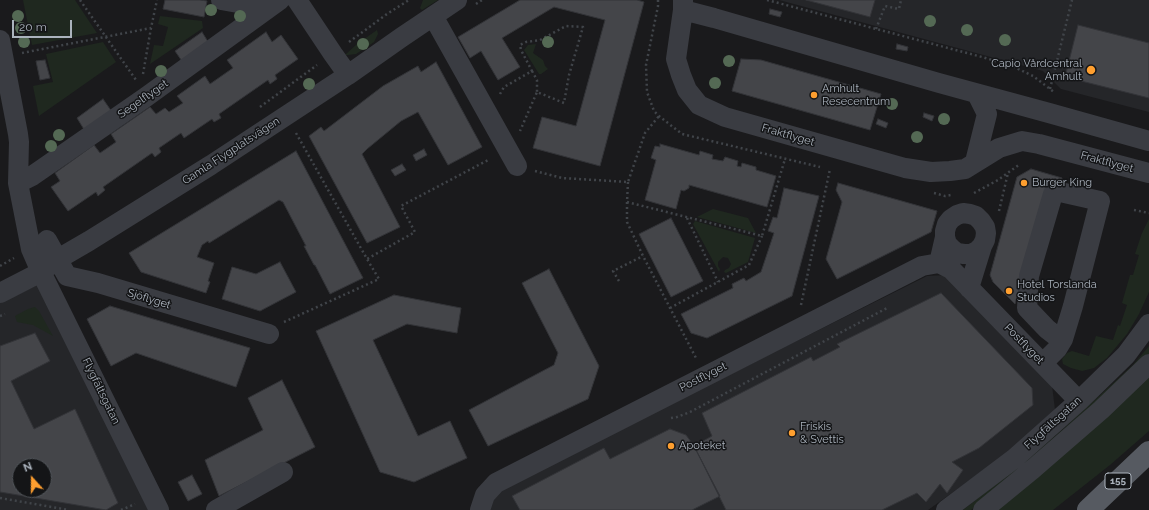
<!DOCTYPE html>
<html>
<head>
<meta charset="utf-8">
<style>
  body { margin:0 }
  #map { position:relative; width:1149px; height:510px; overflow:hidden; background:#1a1a1c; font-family:Raleway,sans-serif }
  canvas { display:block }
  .north { position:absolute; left:12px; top:458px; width:40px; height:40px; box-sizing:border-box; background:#141517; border:1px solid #505459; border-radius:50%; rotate:339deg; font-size:11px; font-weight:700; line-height:16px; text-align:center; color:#abb3bd }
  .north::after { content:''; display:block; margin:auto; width:14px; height:18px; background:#ff9f2f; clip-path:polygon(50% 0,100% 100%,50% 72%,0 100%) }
  .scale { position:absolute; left:12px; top:20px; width:60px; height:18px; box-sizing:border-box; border:2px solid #abb3bd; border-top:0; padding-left:5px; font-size:12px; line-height:14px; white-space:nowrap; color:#abb3bd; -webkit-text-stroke:3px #141517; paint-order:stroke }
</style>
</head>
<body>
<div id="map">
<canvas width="1149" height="510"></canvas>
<div class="north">N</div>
<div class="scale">20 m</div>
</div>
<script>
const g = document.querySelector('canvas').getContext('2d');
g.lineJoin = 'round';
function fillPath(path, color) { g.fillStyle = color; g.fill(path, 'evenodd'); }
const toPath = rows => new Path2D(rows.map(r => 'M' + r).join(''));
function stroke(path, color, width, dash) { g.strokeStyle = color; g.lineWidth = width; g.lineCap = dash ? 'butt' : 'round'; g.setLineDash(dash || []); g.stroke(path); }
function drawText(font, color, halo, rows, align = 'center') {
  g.font = font + ' Raleway,sans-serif'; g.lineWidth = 3; g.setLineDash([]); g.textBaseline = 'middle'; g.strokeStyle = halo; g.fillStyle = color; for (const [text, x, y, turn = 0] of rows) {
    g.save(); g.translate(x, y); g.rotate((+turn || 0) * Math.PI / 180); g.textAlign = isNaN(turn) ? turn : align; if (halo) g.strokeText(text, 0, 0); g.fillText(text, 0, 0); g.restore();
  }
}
fillPath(toPath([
  [779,0,1149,0,1149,112,1061,89,1043,71],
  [947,275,1052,385,1055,410,1005,455,928,510,489,510,494,492,927,276],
  [37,285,153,510,0,510,0,303],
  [20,466,44,466,44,490,20,490]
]), '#252629');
fillPath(toPath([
  [23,0,75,0,97,33,32,45],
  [423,0,438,0,422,10,420,8],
  [160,16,202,21,203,28,150,64,154,45,163,46,168,27,158,24],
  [377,30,378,34,374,42,356,54,348,55,345,55,357,44],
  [103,42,116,62,39,116,33,86,53,82,46,54],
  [536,44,533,53,543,60,545,66,548,69,541,74,539,74,524,50,528,45],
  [713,209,748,218,756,233,697,217],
  [1149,219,1149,292,1139,314,1127,334,1107,358,1094,368,1082,371,1071,368,1063,364,1062,359,1067,353,1072,351,1089,356,1096,336,1113,340,1118,325,1120,326,1127,305,1122,303,1130,275,1133,275,1139,255,1135,254,1142,233],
  [695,221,755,238,748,262,726,273,724,272,725,270,729,268,731,264,728,258,723,257,718,262,718,266,720,269,719,272,693,224],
  [35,307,39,311,53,336,33,325,17,322,15,316,28,309],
  [1149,346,1149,354,1111,391,1002,486,971,510,963,510,1031,457,1062,430,1133,365],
  [1149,372,1149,431,1110,465,1053,510,991,510]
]), '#1f281f');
const building = toPath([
  [165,0,200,0,207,1,204,17,163,9,165,0],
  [520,0,637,0,644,2,600,166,533,148,542,117,576,126,605,20,554,7,502,38,520,67,498,80,481,51,470,58,458,37,520,0],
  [806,0,875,0,870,17,806,0],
  [770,9,782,12,780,17,769,14,770,9],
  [1078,25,1149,43,1149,98,1065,77,1078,25],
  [202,32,210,45,184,64,175,51,202,32],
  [266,32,272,42,281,35,298,59,275,75,277,79,270,84,268,80,219,114,221,118,214,122,212,119,184,138,181,133,159,148,161,152,155,157,152,153,103,187,105,190,98,196,96,192,68,211,51,187,60,181,55,173,94,145,100,153,116,142,111,134,150,107,156,114,165,108,169,112,183,103,177,96,205,76,210,84,233,68,227,60,266,32],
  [897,44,908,47,907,51,896,49,897,44],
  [741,59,761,60,881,94,870,130,732,91,741,59],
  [45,60,50,78,40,80,36,61,45,60],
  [436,62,482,147,448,165,418,112,401,121,367,149,362,154,400,227,367,243,309,136,321,127,324,131,383,86,418,66,421,72,436,62],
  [103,99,112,112,85,131,77,118,103,99],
  [924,113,934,116,932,121,923,117,924,113],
  [878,119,888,123,886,128,876,124,878,119],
  [660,144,699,155,700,151,713,155,712,159,723,161,725,157,738,161,737,166,741,167,742,163,756,167,756,170,776,176,767,207,689,185,689,188,684,191,681,190,676,209,645,200,656,160,651,158,655,146,660,147,660,144],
  [424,149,427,155,416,161,413,155,424,149],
  [296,151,363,278,330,294,315,265,314,265,304,246,306,246,283,202,279,200,209,243,208,241,202,245,197,257,214,263,208,281,210,282,206,293,141,272,129,253,296,151],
  [402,164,406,170,395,176,391,170,402,164],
  [1031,169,1062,178,1060,188,1047,185,1015,304,993,282,990,275,1017,177,1031,169],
  [838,183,937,211,931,232,837,279,826,259,842,202,836,190,838,183],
  [784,188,819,196,792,296,707,338,691,333,681,314,733,288,732,284,744,278,746,281,761,272,774,233,768,231,773,217,777,218,784,188],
  [671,218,703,281,671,297,639,234,671,218],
  [280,262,296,292,260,311,222,299,232,267,256,274,280,262],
  [549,269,599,366,588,399,488,446,469,410,554,365,558,353,522,283,549,269],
  [941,293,1032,388,1033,405,979,448,952,462,963,470,947,493,940,484,926,502,917,493,882,510,726,510,694,446,712,436,702,413,811,357,813,361,840,347,837,344,941,293],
  [394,295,461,308,457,333,407,324,373,340,418,436,450,421,467,458,414,482,380,472,316,331,394,295],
  [110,306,250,348,236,387,136,353,111,366,87,319,110,306],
  [35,333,50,361,11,381,34,429,75,409,118,503,106,510,0,492,0,346,35,333],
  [20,466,44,466,44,490,20,490,20,466],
  [282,380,315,447,219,496,205,460,263,430,248,398,282,380],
  [670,429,686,435,694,446,720,496,692,510,520,510,512,496,604,448,610,459,670,429],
  [192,475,202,494,188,501,178,482,192,475]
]);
fillPath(building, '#444549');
stroke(building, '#333438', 1);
stroke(toPath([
  [80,0,136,80],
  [658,0,658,6,646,65,647,92,654,111,659,116,682,134,820,167],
  [767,0,982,57,1012,66,1033,76,1054,92],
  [476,4,482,0],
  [876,29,885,6,899,9,901,0],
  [349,42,387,14,409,0],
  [22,53,151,28],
  [532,71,537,80,537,92],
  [143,74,151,28,157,0],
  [1050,89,1072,0],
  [500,94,504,87,532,71,521,50,520,45,526,42,540,40,566,26,583,27,569,75,564,103,537,92,520,131],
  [260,107,317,65],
  [296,133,367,259,415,232,401,206,490,159],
  [535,171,562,178,628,182,645,133,659,116],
  [628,182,627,202,627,222,643,256,696,358,697,357],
  [934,193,945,196,951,195],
  [974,193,998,180,1020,164],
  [627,202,762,236,785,159],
  [1134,210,1149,213],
  [999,211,1008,173],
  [687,218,718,282],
  [0,266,14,258],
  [619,281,613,271,643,256],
  [801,305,830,169],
  [670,308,749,265,762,236],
  [0,316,5,314],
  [284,322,379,279,367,259],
  [671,418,677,417,690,412,889,307],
  [0,498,69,510],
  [121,510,135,504]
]), '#404449', 2.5, [2, 3]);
stroke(toPath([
  [221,0,260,7,264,10],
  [297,0,333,54,348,75],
  [683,0,683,10,676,59,681,75,687,90,699,105,725,117,905,168,931,172,950,171,965,169,999,148,1022,141,1039,144,1149,173],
  [683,10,714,18,939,83,1049,113,1149,141],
  [433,16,517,166],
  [0,40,18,134,19,142,18,183,31,249,41,272,159,510],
  [975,162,987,114,977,94],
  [18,183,32,176,146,97,280,0],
  [945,237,947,244,952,249,957,253,964,254,971,254,977,251,982,246],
  [47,240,67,276,98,283,269,334],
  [939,263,945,237,945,231,947,224,951,219,957,215,963,213,970,214,976,216,981,221,985,227,986,233,985,240,982,246,969,288],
  [0,293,41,272,58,259,89,241,211,165,348,75,402,37,457,0],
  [1043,363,1057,349,1063,339,1073,306,1100,201,1060,192,1053,194,1029,276,1027,308,1047,329,1056,336,1063,339],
  [216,510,283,472],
  [480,510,485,495,496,483,922,266,939,263,951,269,1079,401],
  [946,510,1015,458,1079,401,1126,355,1149,324],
  [983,510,1033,469,1101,410,1149,364]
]), '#3a3c42', 20);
stroke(toPath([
  [1088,510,1149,452]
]), '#565a61', 22);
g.fillStyle = '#546954';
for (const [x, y] of [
  [211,10],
  [18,16],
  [240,16],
  [930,21],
  [21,28],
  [967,30],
  [1005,40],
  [24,42],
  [548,42],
  [363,44],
  [729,61],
  [161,71],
  [715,83],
  [309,84],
  [892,104],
  [944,119],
  [59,135],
  [917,137],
  [51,146]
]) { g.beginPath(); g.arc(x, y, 6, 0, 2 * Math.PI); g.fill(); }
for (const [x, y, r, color] of [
  [1091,70,5,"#ff9f2f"],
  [814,95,4,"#ff9f2f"],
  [1024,183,4,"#ff9f2f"],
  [1009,291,4,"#ff9f2f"],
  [792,433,4,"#ff9f2f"],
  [671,446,4,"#ff9f2f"]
]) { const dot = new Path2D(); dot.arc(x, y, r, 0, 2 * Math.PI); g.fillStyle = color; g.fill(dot); stroke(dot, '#141517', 1.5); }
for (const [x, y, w] of [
  [1118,481,26]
]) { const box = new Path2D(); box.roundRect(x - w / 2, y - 8, w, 16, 3); g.fillStyle = '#141517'; g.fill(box); stroke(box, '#abb3bd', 1); }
drawText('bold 10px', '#abb3bd', null, [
  ["155",1118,481]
]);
drawText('11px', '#abb3bd', '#141517', [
  ["Capio Vårdcentral",1082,64,"right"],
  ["Amhult",1082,77,"right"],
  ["Amhult",822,89],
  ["Resecentrum",822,102],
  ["Burger King",1032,183],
  ["Hotel Torslanda",1017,285],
  ["Studios",1017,298],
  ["Friskis",800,427],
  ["& Svettis",800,440],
  ["Apoteket",679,446]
], 'left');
drawText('11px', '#abb3bd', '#141517', [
  ["Segelflyget",143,99,-35],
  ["Fraktflyget",788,135,16],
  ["Gamla Flygplatsvägen",231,151,-33],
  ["Fraktflyget",1107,162,15],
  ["Sjöflyget",149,299,17],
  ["Postflyget",1024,344,46],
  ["Postflyget",703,377,-27],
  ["Flygfältsgatan",101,391,64],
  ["Flygfältsgatan",1053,423,-42]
]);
</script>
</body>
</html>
